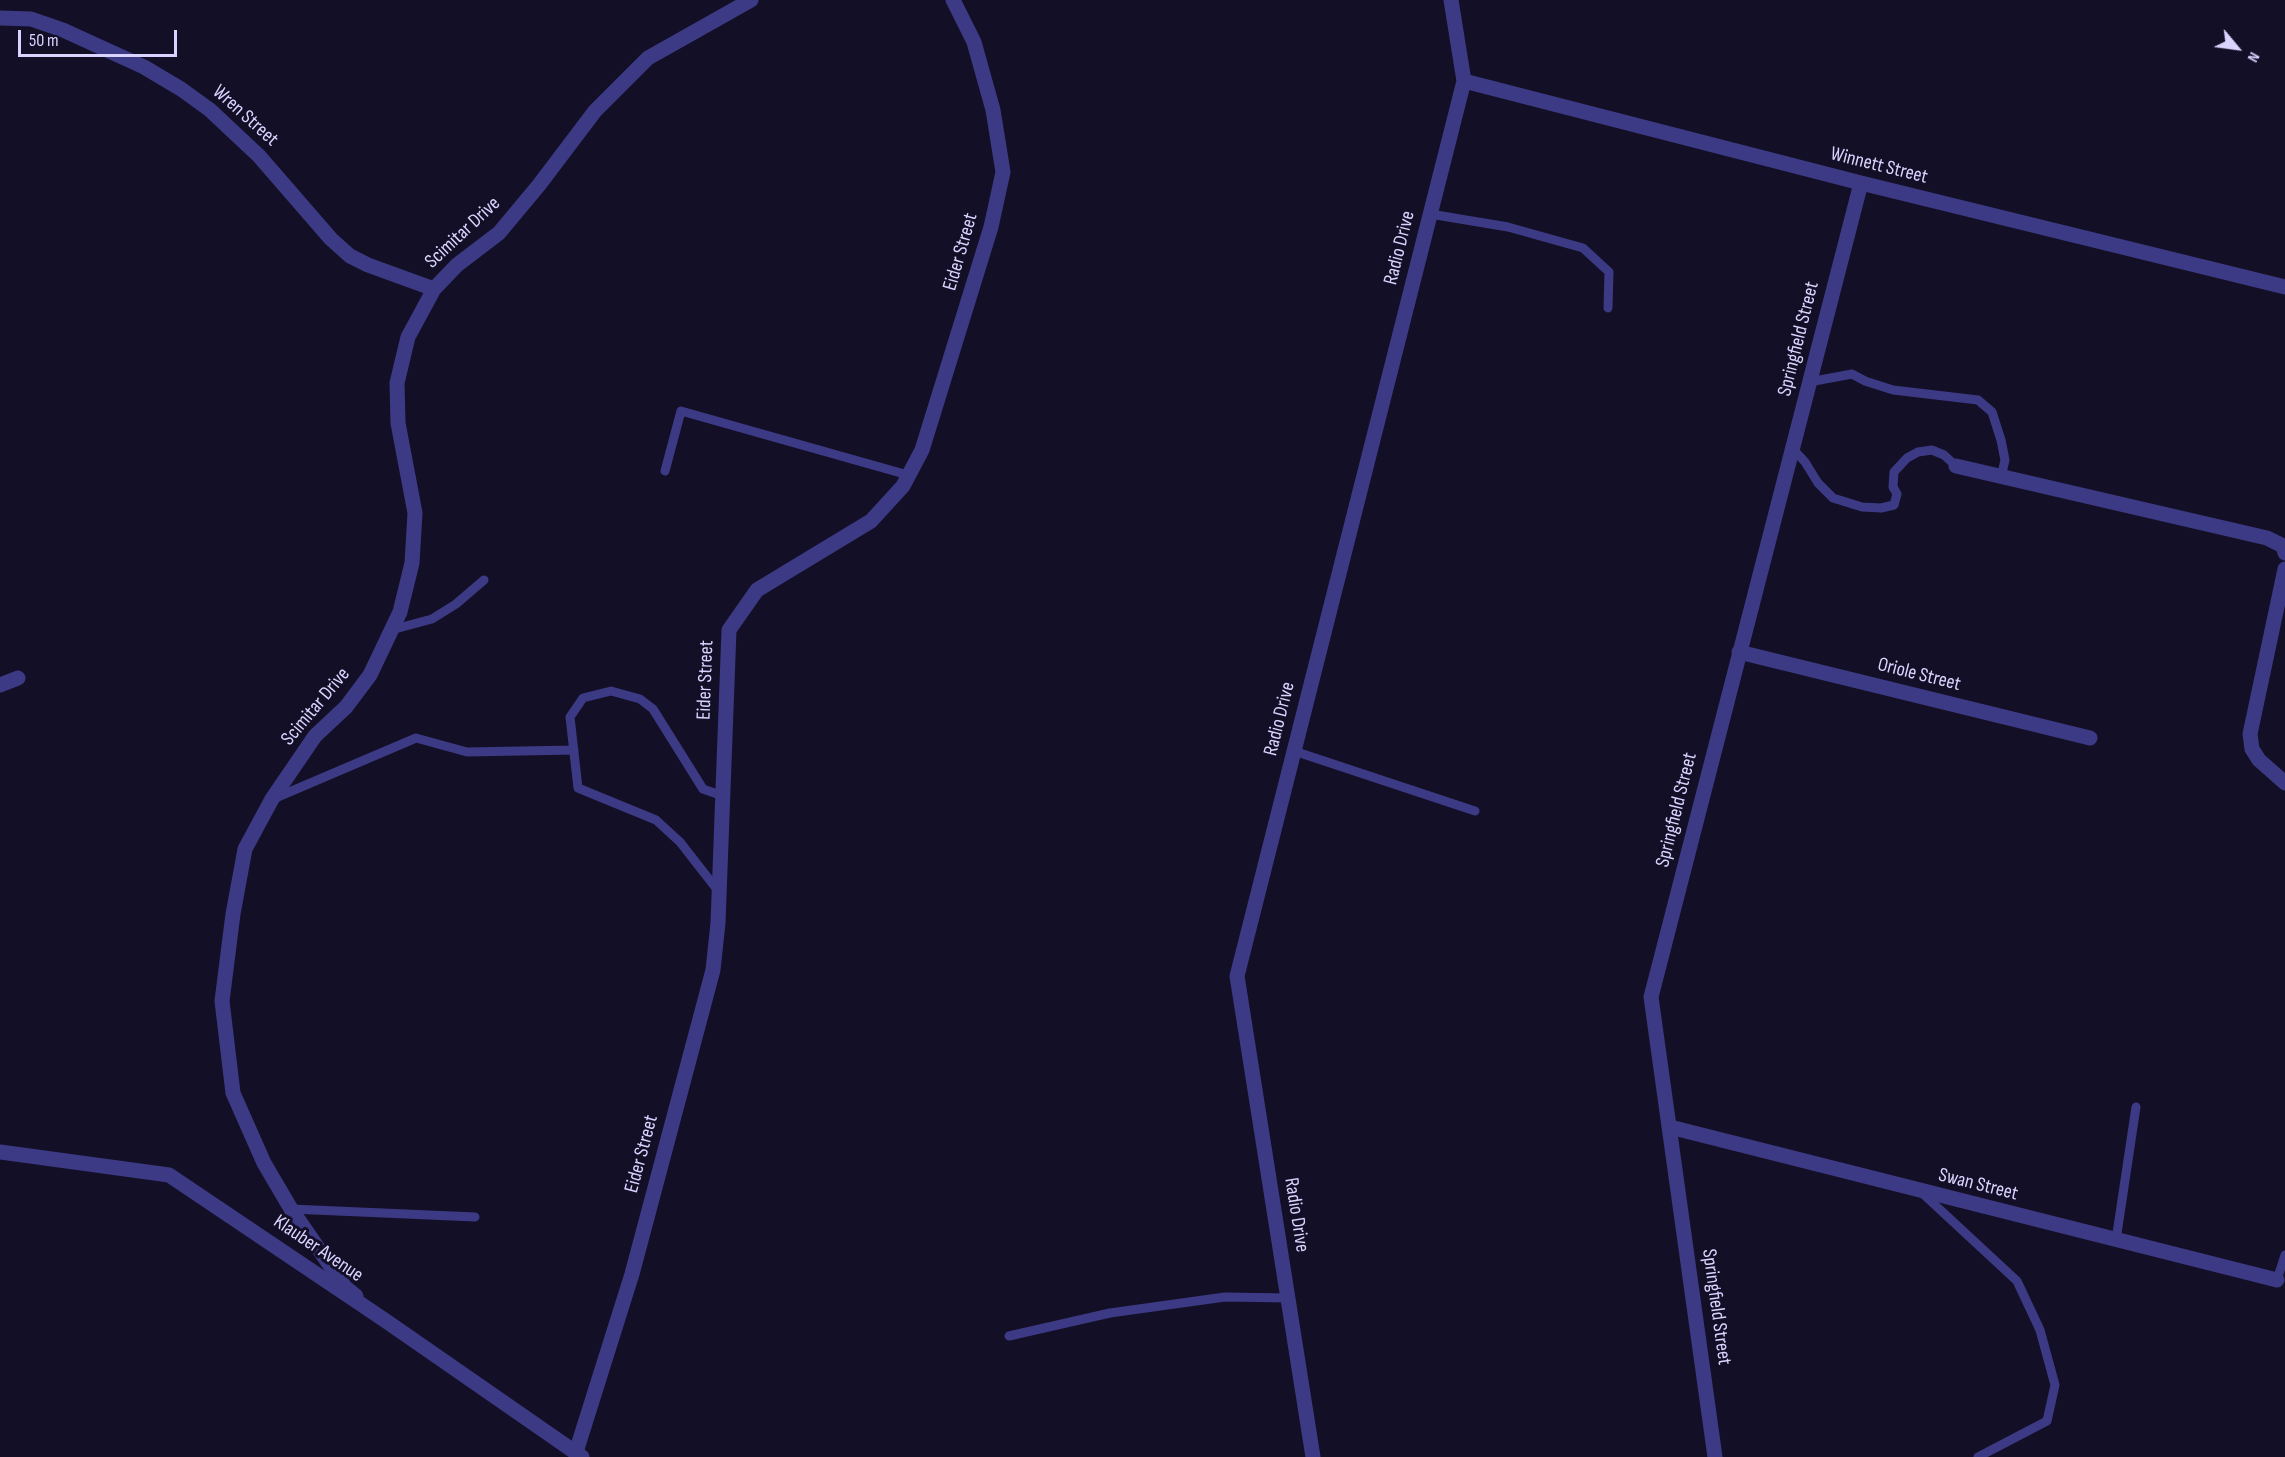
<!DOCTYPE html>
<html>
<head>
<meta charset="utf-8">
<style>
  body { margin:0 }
  #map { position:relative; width:2285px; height:1457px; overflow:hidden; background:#130f26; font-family:"Sofia Sans Condensed",sans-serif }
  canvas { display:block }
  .north { position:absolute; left:2207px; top:18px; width:60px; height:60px; -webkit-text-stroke:4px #130f26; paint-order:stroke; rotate:119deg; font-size:16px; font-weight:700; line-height:24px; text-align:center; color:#d9d4ff }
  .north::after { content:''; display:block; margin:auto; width:21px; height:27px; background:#d9d4ff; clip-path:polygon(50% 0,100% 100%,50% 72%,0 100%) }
  .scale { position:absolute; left:18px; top:30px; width:159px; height:27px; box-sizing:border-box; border:3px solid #d9d4ff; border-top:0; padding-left:8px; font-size:18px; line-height:21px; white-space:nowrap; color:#d9d4ff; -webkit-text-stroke:4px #130f26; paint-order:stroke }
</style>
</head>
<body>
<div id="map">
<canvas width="2285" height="1457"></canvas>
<div class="north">N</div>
<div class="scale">50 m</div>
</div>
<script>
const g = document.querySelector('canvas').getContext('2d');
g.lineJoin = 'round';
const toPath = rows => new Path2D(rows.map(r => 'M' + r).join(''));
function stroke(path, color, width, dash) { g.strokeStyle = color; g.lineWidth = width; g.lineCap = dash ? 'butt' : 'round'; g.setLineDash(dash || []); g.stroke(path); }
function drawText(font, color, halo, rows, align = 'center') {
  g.font = font + ' "Sofia Sans Condensed",sans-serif'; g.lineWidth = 6; g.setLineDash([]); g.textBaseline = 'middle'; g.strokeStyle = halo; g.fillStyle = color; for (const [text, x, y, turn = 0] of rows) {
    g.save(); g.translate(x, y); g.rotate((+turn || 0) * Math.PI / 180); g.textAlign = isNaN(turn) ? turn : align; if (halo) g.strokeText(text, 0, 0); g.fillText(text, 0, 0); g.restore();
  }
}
stroke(toPath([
  [1430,214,1508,227,1583,248,1609,272,1608,308],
  [1809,382,1852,374,1865,381,1893,390,1978,400,1992,412,2001,440,2005,460,2001,477],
  [1792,448,1805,462,1818,483,1833,498,1862,507,1881,508,1894,505,1897,494,1893,487,1894,472,1907,458,1918,452,1932,450,1944,455,1956,466],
  [665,471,681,411,908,475],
  [391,630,432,619,456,604,484,580],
  [1294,751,1475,811],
  [273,799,416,738,467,752,574,750],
  [719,892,680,842,656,820,578,788,570,717,583,698,611,691,640,699,653,709,703,789,723,796],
  [1921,1192,2017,1281,2040,1330,2055,1385,2047,1421,1978,1457],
  [291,1209,475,1217],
  [2116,1240,2136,1107],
  [2277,1280,2285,1255],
  [1009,1336,1110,1313,1225,1297,1288,1298]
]), '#3d3a85', 9);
stroke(toPath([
  [0,18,31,19,63,30,144,67,181,89,210,110,259,156,331,239,350,256,368,265,434,289],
  [1464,81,1861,183,2285,287],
  [1956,466,2267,538,2283,546,2285,553],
  [2285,569,2250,734,2252,749,2259,760,2285,783],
  [1739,652,2090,738],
  [0,685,18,678],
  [1670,1127,2277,1280],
  [356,1296,345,1287,291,1209,264,1163,233,1093,222,1001,233,914,245,849,272,799,315,736,346,707,370,675,400,612,412,563,415,513,398,423,397,383,408,337,434,289,457,265,499,233,539,185,595,111,648,58,751,0],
  [576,1452,632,1274,713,970,718,923,729,630,757,590,871,521,903,486,922,450,991,227,1003,172,993,110,974,42,953,0],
  [1313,1457,1237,976,1464,81,1451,0],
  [1715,1457,1651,997,1861,183]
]), '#3d3a85', 15);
stroke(toPath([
  [0,1152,169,1175,386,1321,582,1457]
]), '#3d3a85', 15);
drawText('20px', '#d9d4ff', '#130f26', [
  ["Wren Street",245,116,42],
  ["Winnett Street",1879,166,14],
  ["Scimitar Drive",463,233,-43],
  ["Radio Drive",1400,248,-76],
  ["Eider Street",961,252,-74],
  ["Springfield Street",1799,339,-76],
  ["Oriole Street",1919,675,14],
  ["Eider Street",706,680,-88],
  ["Scimitar Drive",316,707,-50],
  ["Radio Drive",1280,719,-76],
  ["Springfield Street",1677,810,-76],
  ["Eider Street",642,1154,-75],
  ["Swan Street",1978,1185,14],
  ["Radio Drive",1296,1215,81],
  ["Klauber Avenue",318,1249,34],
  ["Springfield Street",1716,1307,82]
]);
</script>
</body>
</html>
